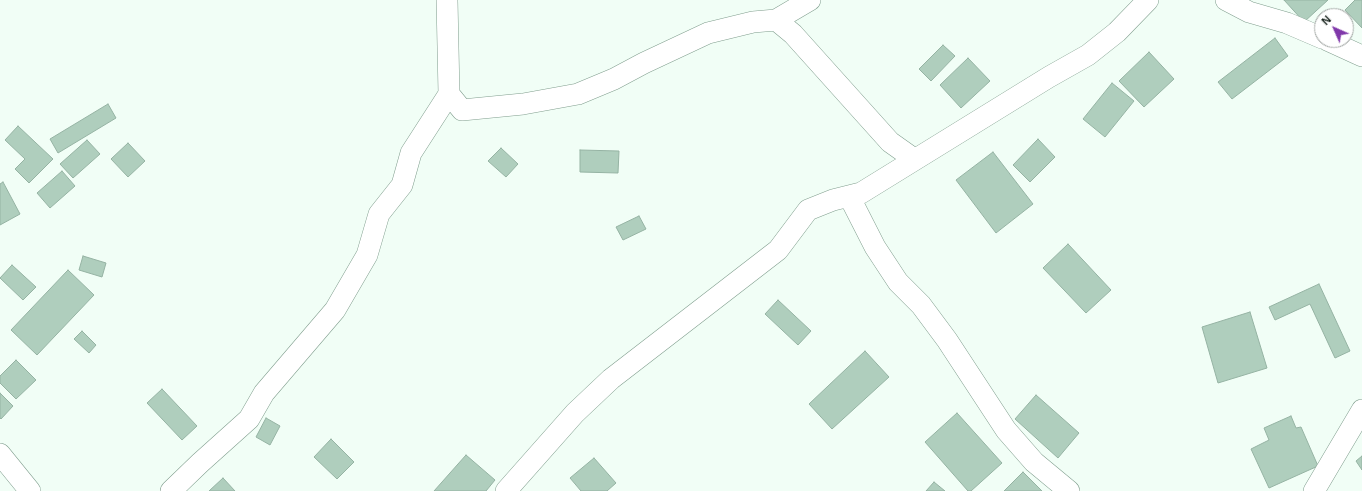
<!DOCTYPE html>
<html>
<head>
<meta charset="utf-8">
<style>
  body { margin:0 }
  #map { position:relative; width:1362px; height:491px; overflow:hidden; background:#f1fef6; font-family:Helvetica,sans-serif }
  canvas { display:block }
  .north { position:absolute; left:1314px; top:8px; width:40px; height:40px; box-sizing:border-box; background:#fff; border:1px solid #9fa4a1; border-radius:50%; rotate:315deg; font-size:11px; font-weight:700; line-height:16px; text-align:center; color:#0f1b15 }
  .north::after { content:''; display:block; margin:auto; width:14px; height:18px; background:#8038aa; clip-path:polygon(50% 0,100% 100%,50% 72%,0 100%) }
</style>
</head>
<body>
<div id="map">
<canvas width="1362" height="491"></canvas>
<div class="north">N</div>
</div>
<script>
const g = document.querySelector('canvas').getContext('2d');
g.lineJoin = 'round';
function fillPath(path, color) { g.fillStyle = color; g.fill(path, 'evenodd'); }
const toPath = rows => new Path2D(rows.map(r => 'M' + r).join(''));
function stroke(path, color, width, dash) { g.strokeStyle = color; g.lineWidth = width; g.lineCap = dash ? 'butt' : 'round'; g.setLineDash(dash || []); g.stroke(path); }
const building = toPath([
  [1284,0,1328,0,1304,22,1284,0],
  [1355,0,1362,0,1362,28,1345,10,1355,0],
  [1275,38,1288,56,1232,99,1218,82,1275,38],
  [943,45,955,56,931,81,919,69,943,45],
  [1149,52,1174,79,1144,107,1119,81,1149,52],
  [968,58,990,81,961,108,940,85,968,58],
  [1112,83,1134,101,1105,137,1083,119,1112,83],
  [108,104,116,118,58,153,50,139,108,104],
  [18,126,53,159,29,183,15,169,25,159,5,140,18,126],
  [1038,139,1055,157,1030,182,1013,165,1038,139],
  [87,140,100,154,73,178,60,164,87,140],
  [128,143,145,161,128,177,111,159,128,143],
  [501,148,518,164,506,177,488,161,501,148],
  [580,150,619,151,618,173,580,172,580,150],
  [993,152,1033,204,996,233,956,180,993,152],
  [62,171,75,186,50,208,37,193,62,171],
  [3,182,20,214,0,225,0,184,3,182],
  [639,216,646,229,623,240,616,227,639,216],
  [1068,244,1111,290,1086,313,1043,268,1068,244],
  [83,256,106,263,102,277,79,270,83,256],
  [12,265,36,287,23,300,0,278,12,265],
  [68,270,94,295,37,355,11,330,68,270],
  [1319,284,1350,351,1335,358,1310,304,1275,320,1269,307,1319,284],
  [778,300,811,331,798,345,765,314,778,300],
  [1250,312,1267,368,1218,383,1202,327,1250,312],
  [82,331,96,345,89,353,74,339,82,331],
  [865,351,889,377,832,429,809,404,865,351],
  [16,360,36,380,16,399,0,383,0,376,16,360],
  [162,389,197,426,182,440,147,403,162,389],
  [0,393,13,406,1,419,0,418,0,393],
  [1036,395,1079,433,1058,458,1015,419,1036,395],
  [957,413,1002,463,971,491,968,491,925,442,957,413],
  [1291,416,1296,428,1301,427,1318,466,1269,488,1251,449,1269,440,1264,428,1291,416],
  [266,418,280,426,270,445,256,437,266,418],
  [331,439,354,462,337,479,314,457,331,439],
  [466,455,495,480,486,491,434,491,466,455],
  [1362,456,1362,470,1356,461,1362,456],
  [594,458,616,483,607,491,581,491,570,478,594,458],
  [1023,472,1042,491,1004,491,1023,472],
  [223,478,235,491,209,491,223,478],
  [934,482,945,491,926,491,934,482]
]);
fillPath(building, '#afcebd');
stroke(building, '#95b3a3', 1);
const minor = toPath([
  [447,0,449,94],
  [1226,0,1249,12,1287,23,1322,38],
  [776,20,810,0],
  [1327,40,1362,56],
  [849,196,875,247,898,282,921,305,947,340,1006,430,1034,462,1069,491],
  [0,454,30,491],
  [171,491,200,463,249,419,264,393,335,310,367,255,379,214,402,185,411,153,449,94,462,110,523,104,578,94,614,79,644,63,708,33,753,22,776,20,793,34,890,142,914,159],
  [506,491,575,413,611,379,778,250,808,210,833,200,861,193,1049,77,1088,55,1117,32,1148,0],
  [1314,491,1362,410]
]);
stroke(minor, '#809e8e', 22);
stroke(minor, '#fff', 21);
</script>
</body>
</html>
